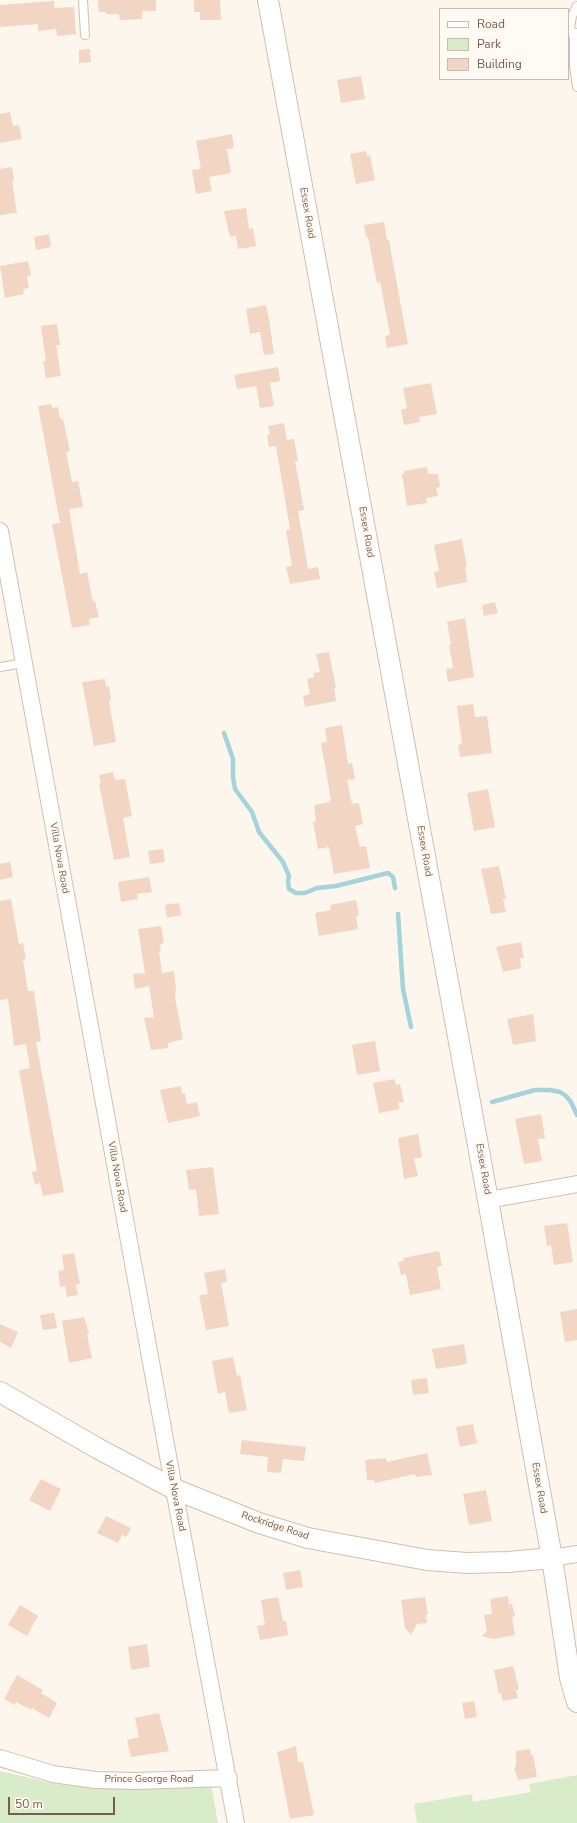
<!DOCTYPE html>
<html>
<head>
<meta charset="utf-8">
<style>
  body { margin:0 }
  #map { position:relative; width:577px; height:1823px; overflow:hidden; background:#fdf6ec; font-family:"Nunito Sans",sans-serif }
  canvas { display:block }
  .legend { position:absolute; left:439px; top:8px; width:130px; height:72px; box-sizing:border-box; background:#fffaf3; border:1px solid #cabbb1; margin:0; padding:5px 7px; list-style:none; font-size:12px; color:#7a5c4d }
  .legend li { display:flex; align-items:center; gap:8px; height:20px }
  .legend b { width:20px; border:1px solid #cabbb1 }
  .scale { position:absolute; left:8px; top:1797px; width:107px; height:18px; box-sizing:border-box; border:2px solid #7a5c4d; border-top:0; padding-left:5px; font-size:12px; line-height:14px; white-space:nowrap; color:#7a5c4d; -webkit-text-stroke:3px #fffaf3; paint-order:stroke }
</style>
</head>
<body>
<div id="map">
<canvas width="577" height="1823"></canvas>
<ul class="legend">
<li><b style="height:5px;background:#fff"></b>Road</li>
<li><b style="height:11px;background:#d8ecc9"></b>Park</li>
<li><b style="height:11px;background:#f3d5c3"></b>Building</li>
</ul>
<div class="scale">50 m</div>
</div>
<script>
const g = document.querySelector('canvas').getContext('2d');
g.lineJoin = 'round';
function fillPath(path, color) { g.fillStyle = color; g.fill(path, 'evenodd'); }
const toPath = rows => new Path2D(rows.map(r => 'M' + r).join(''));
function stroke(path, color, width, dash) { g.strokeStyle = color; g.lineWidth = width; g.lineCap = dash ? 'butt' : 'round'; g.setLineDash(dash || []); g.stroke(path); }
function drawText(font, color, halo, rows, align = 'center') {
  g.font = font + ' "Nunito Sans",sans-serif'; g.lineWidth = 4; g.setLineDash([]); g.textBaseline = 'middle'; g.strokeStyle = halo; g.fillStyle = color; for (const [text, x, y, turn = 0] of rows) {
    g.save(); g.translate(x, y); g.rotate((+turn || 0) * Math.PI / 180); g.textAlign = isNaN(turn) ? turn : align; if (halo) g.strokeText(text, 0, 0); g.fillText(text, 0, 0); g.restore();
  }
}
fillPath(toPath([
  [0,1771,51,1783,91,1788,131,1789,171,1789,211,1784,218,1823,0,1823],
  [577,1775,577,1823,417,1823,414,1804,472,1794,473,1802,531,1792,529,1784]
]), '#d8ecc9');
stroke(toPath([
  [224,733,233,759,233,777,235,789,252,812,259,832,283,862,289,876,288,881,289,889,296,893,305,893,317,888,336,886,388,873,393,877,395,888],
  [398,914,403,989,411,1027],
  [492,1102,535,1090,550,1090,560,1092,566,1096,571,1102,577,1115]
]), '#a5d3da', 4.5);
fillPath(toPath([
  [98,0,156,0,156,11,142,11,142,19,120,20,119,14,106,14,106,12,99,12],
  [194,0,220,0,221,20,200,20,200,12,194,12],
  [54,1,54,8,74,7,76,34,57,36,56,29,38,31,38,24,0,27,0,5],
  [90,49,91,62,79,63,79,50],
  [361,76,365,99,341,103,337,80],
  [10,112,13,126,19,125,22,139,0,143,0,114],
  [232,134,234,148,227,149,231,173,209,177,212,191,196,194,192,170,201,169,196,141],
  [366,151,367,156,370,155,375,180,356,184,350,154],
  [12,167,14,181,12,181,17,213,0,215,0,169],
  [246,208,249,229,253,228,256,246,238,249,236,236,230,237,224,211],
  [384,222,387,240,389,240,390,246,408,344,387,348,385,336,390,335,380,282,377,283,368,237,366,237,364,225],
  [49,234,51,247,36,250,34,237],
  [28,261,31,275,27,276,29,288,23,289,24,294,5,298,0,266],
  [266,305,269,319,274,354,264,355,260,332,250,334,246,309],
  [57,324,60,345,56,345,61,376,46,378,43,361,46,361,41,326],
  [278,367,280,381,270,383,274,406,260,408,256,386,237,389,234,375],
  [431,383,437,414,419,417,420,422,404,425,401,410,407,408,403,388],
  [51,404,52,408,58,407,60,419,63,419,70,451,66,452,72,482,78,481,83,507,69,509,80,574,87,572,93,602,95,601,99,617,89,619,90,625,72,628,52,524,60,523,38,406],
  [284,423,287,440,294,439,298,461,295,461,304,510,298,511,308,569,318,567,320,579,290,584,286,567,292,566,286,530,290,529,276,446,269,447,267,435,270,435,268,426],
  [427,467,428,474,438,474,440,487,436,488,438,496,426,498,427,503,407,506,402,474,404,474,404,471],
  [462,539,467,567,465,567,467,582,437,588,434,572,439,571,434,545],
  [495,602,498,613,484,616,482,605],
  [465,618,474,677,448,682,446,669,453,668,449,645,451,645,447,622],
  [329,652,336,688,334,688,336,701,305,707,303,696,310,694,307,679,314,677,313,673,320,672,316,654],
  [105,679,106,687,109,686,111,700,109,701,116,742,94,746,82,682],
  [473,704,475,717,487,716,492,753,460,757,458,745,462,744,457,706],
  [342,725,348,764,352,763,355,779,347,780,352,804,359,803,363,824,355,826,360,847,366,846,370,868,334,874,329,847,318,849,313,822,316,821,314,805,330,802,329,800,331,800,321,743,327,742,325,728],
  [113,772,115,780,125,779,132,816,123,818,130,857,114,860,99,784,101,783,99,775],
  [488,789,495,827,474,831,467,793],
  [163,849,165,862,150,864,148,851],
  [10,862,13,877,0,880,0,864],
  [499,866,506,899,503,899,506,912,491,914,481,869],
  [149,877,152,892,137,894,138,899,121,902,118,882],
  [11,899,19,944,23,943,26,959,23,960,28,991,34,991,41,1041,36,1042,64,1192,43,1196,40,1183,35,1185,32,1172,37,1171,19,1070,30,1068,26,1044,14,1046,8,999,0,1000,0,901],
  [356,900,359,915,356,916,358,929,319,936,315,913,331,910,330,905],
  [179,903,181,915,167,918,165,905],
  [161,926,164,943,160,944,161,951,159,951,162,973,174,971,176,990,175,998,183,1039,168,1043,168,1048,151,1050,144,1018,154,1017,149,986,135,989,133,974,145,973,138,929],
  [521,942,524,958,520,958,521,968,503,972,496,947],
  [533,1014,536,1041,513,1045,507,1019],
  [375,1041,380,1071,357,1075,352,1045],
  [394,1079,396,1085,400,1084,404,1102,398,1103,400,1109,379,1113,373,1083],
  [181,1086,182,1094,185,1093,187,1104,197,1102,200,1116,168,1123,160,1090],
  [541,1114,545,1138,538,1139,542,1161,524,1164,515,1119],
  [418,1134,422,1157,414,1159,418,1176,404,1179,398,1138],
  [213,1167,219,1214,199,1216,196,1189,189,1190,186,1170],
  [567,1223,573,1262,554,1265,551,1245,547,1246,544,1226],
  [439,1251,442,1266,437,1267,441,1289,410,1295,406,1274,401,1275,398,1262,404,1261,403,1258],
  [74,1253,80,1284,76,1284,78,1295,67,1297,65,1286,60,1287,58,1271,64,1270,62,1255],
  [225,1269,227,1282,221,1283,229,1326,206,1330,199,1295,208,1294,204,1273],
  [577,1309,577,1340,565,1342,560,1312],
  [54,1313,57,1328,43,1330,40,1315],
  [84,1317,89,1333,87,1334,92,1358,69,1363,62,1321],
  [0,1324,18,1332,11,1348,0,1342],
  [464,1344,467,1364,436,1369,432,1349],
  [233,1357,237,1376,240,1375,247,1410,229,1413,225,1392,218,1394,212,1361],
  [427,1378,429,1393,413,1395,411,1380],
  [473,1424,477,1443,460,1447,456,1427],
  [242,1440,306,1447,304,1461,283,1459,281,1473,267,1472,268,1457,240,1454],
  [427,1453,432,1475,416,1477,415,1474,375,1483,374,1480,367,1480,365,1460,386,1458,387,1462],
  [41,1479,61,1489,50,1511,29,1500],
  [486,1490,492,1521,469,1525,463,1494],
  [106,1516,131,1528,126,1537,122,1535,118,1543,97,1533],
  [300,1570,303,1587,286,1590,283,1573],
  [508,1596,509,1604,512,1604,515,1616,512,1617,515,1635,494,1639,482,1636,487,1631,484,1615,492,1614,490,1599],
  [278,1597,283,1621,286,1621,288,1635,260,1640,257,1626,265,1625,261,1600],
  [425,1597,428,1614,426,1615,427,1623,417,1624,411,1635,405,1628,401,1600],
  [20,1605,38,1616,27,1636,8,1625],
  [147,1644,150,1667,131,1670,128,1647],
  [513,1666,519,1689,516,1690,518,1698,503,1701,501,1693,499,1694,494,1670],
  [17,1675,43,1690,41,1693,57,1703,49,1718,32,1708,31,1710,16,1702,15,1705,4,1699],
  [474,1701,477,1717,465,1719,462,1703],
  [159,1713,169,1751,131,1757,127,1740,139,1737,135,1718],
  [296,1746,298,1762,303,1762,314,1815,290,1819,277,1752],
  [530,1749,531,1755,533,1755,537,1777,518,1780,514,1768,516,1766,516,1751]
]), '#f3d5c3');
const service = toPath([
  [83,0,85,35],
  [577,6,572,16,570,27,574,37,577,33],
  [574,37,574,66,577,87],
  [0,667,24,663]
]);
const minor = toPath([
  [0,531,174,1489,236,1823],
  [488,1200,577,1184],
  [552,1558,577,1554],
  [0,1758,53,1774,95,1780,136,1781,229,1778]
]);
const tertiary = toPath([
  [268,0,488,1200,552,1558,570,1678,577,1702],
  [0,1392,97,1448,174,1489,259,1523,308,1538,427,1560,467,1563,508,1562,552,1558]
]);
stroke(service, '#d1beb0', 10);
stroke(minor, '#d1beb0', 18);
stroke(tertiary, '#d1beb0', 22);
stroke(service, '#fff', 8);
stroke(minor, '#fff', 16);
stroke(tertiary, '#fff', 20);
drawText('10px', '#7a5c4d', '#fffaf3', [
  ["Essex Road",307,213,80],
  ["Essex Road",366,532,80],
  ["Essex Road",424,851,80],
  ["Villa Nova Road",59,858,80],
  ["Essex Road",483,1169,80],
  ["Villa Nova Road",117,1177,80],
  ["Essex Road",539,1488,80],
  ["Villa Nova Road",175,1496,79],
  ["Rockridge Road",275,1526,18],
  ["Prince George Road",149,1780]
]);
</script>
</body>
</html>
